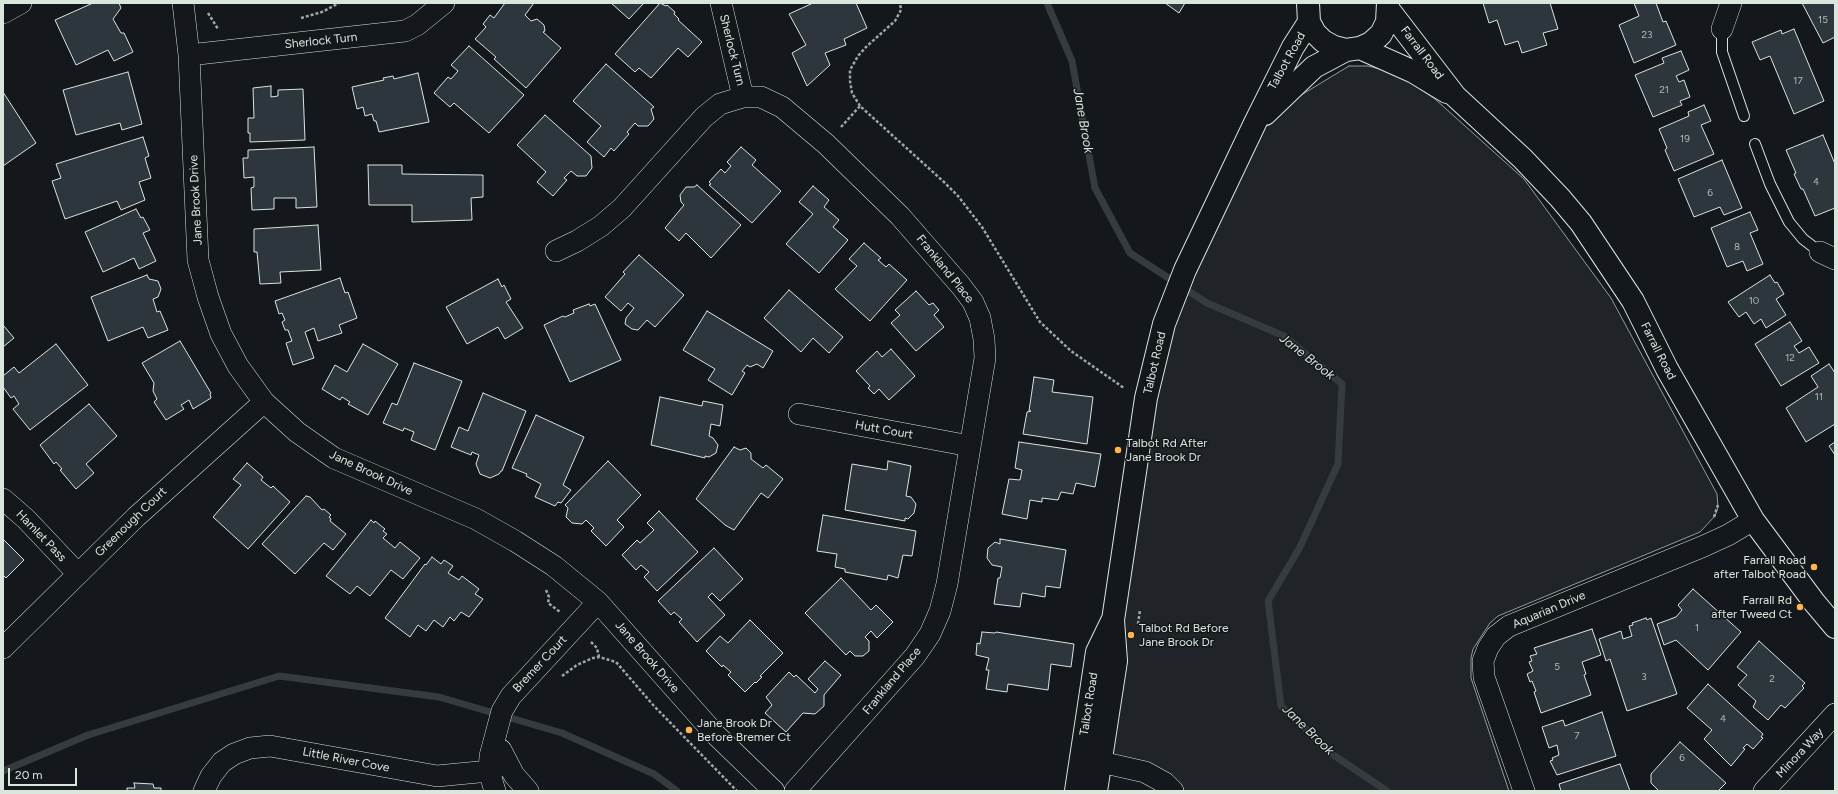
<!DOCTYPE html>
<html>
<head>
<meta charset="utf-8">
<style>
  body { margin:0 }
  #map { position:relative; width:1838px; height:794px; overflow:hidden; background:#14181c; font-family:Figtree,sans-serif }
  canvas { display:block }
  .frame { position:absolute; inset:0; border:4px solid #d8e6dc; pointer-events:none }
  .scale { position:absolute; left:8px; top:768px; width:69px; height:18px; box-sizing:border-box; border:2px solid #d8e6dc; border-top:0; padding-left:5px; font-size:12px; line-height:14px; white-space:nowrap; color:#d8e6dc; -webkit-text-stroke:3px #14181c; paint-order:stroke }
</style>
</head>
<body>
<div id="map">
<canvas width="1838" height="794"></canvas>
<div class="frame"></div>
<div class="scale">20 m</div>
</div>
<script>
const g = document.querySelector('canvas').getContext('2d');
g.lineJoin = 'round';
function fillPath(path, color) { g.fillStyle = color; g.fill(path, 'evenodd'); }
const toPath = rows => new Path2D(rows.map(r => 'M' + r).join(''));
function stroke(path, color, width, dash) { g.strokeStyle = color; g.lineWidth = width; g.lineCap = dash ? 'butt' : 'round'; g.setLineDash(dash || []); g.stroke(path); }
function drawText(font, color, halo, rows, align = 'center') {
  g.font = font + ' Figtree,sans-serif'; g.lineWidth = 3; g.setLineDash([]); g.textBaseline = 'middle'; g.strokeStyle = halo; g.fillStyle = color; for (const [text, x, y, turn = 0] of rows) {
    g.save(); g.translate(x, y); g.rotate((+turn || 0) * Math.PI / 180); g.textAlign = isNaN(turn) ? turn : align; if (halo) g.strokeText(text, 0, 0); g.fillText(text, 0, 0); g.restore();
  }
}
const green = toPath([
  [1349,66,1368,66,1396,73,1435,99,1524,179,1611,298,1717,494,1718,507,1715,516,1700,532,1498,616,1490,623,1473,649,1471,658,1471,678,1509,791,1173,791,1101,761,1153,365,1255,123,1349,66]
]);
fillPath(green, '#202428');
stroke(green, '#939e99', 1);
stroke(toPath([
  [1047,3,1072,61,1095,188,1130,253,1207,303,1284,336,1342,384,1338,464,1300,547,1268,601,1281,706,1332,754,1387,791],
  [3,771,88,735,279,676,439,697,562,733,654,774,677,791]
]), '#363b3e', 7);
const building = toPath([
  [93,3,119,3,121,8,113,19,121,33,124,33,133,52,114,61,108,50,76,65,55,20,93,3],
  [505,3,534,3,525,15,531,21,537,19,544,25,545,31,543,32,561,48,526,88,494,59,496,57,475,39,486,27,483,24,490,15,494,18,505,3],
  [611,3,644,3,629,19,611,3],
  [660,3,666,6,667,5,675,12,674,14,679,19,678,20,702,42,688,57,678,48,651,78,639,68,635,72,615,54,660,3],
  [813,3,856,3,867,28,844,39,846,45,825,53,830,65,807,86,792,53,806,45,789,14,813,3],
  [1165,3,1185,3,1179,13,1165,3],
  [1483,3,1550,3,1558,29,1543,33,1547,45,1522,53,1518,41,1505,45,1497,20,1489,23,1483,3],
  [1634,3,1656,3,1663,22,1666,21,1676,45,1634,63,1619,25,1639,16,1634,3],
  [1802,3,1835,3,1835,37,1823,43,1802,3],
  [1794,29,1824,101,1794,114,1770,56,1760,60,1752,42,1781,30,1782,34,1794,29],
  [469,46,524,95,489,133,454,103,450,107,434,93,448,77,451,79,458,71,451,65,469,46],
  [1681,51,1689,70,1676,76,1679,82,1684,80,1690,97,1680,101,1682,105,1653,117,1635,75,1664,63,1662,58,1681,51],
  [606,64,654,107,651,109,654,119,648,126,638,126,635,123,627,132,629,134,614,151,611,148,604,157,587,142,601,126,573,101,606,64],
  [128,72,142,124,122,130,120,123,76,135,63,90,128,72],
  [418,73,429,122,379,132,376,121,374,121,372,114,365,116,363,107,357,109,352,87,384,80,383,78,393,76,394,79,418,73],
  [271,86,271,97,278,96,278,90,303,89,305,140,250,142,250,133,248,133,248,118,254,118,253,88,271,86],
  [3,92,36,143,3,166,3,92],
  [1704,105,1711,121,1701,125,1714,154,1674,171,1665,150,1667,148,1659,129,1689,116,1688,112,1704,105],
  [545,115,591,156,592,168,586,176,577,176,571,171,564,178,567,180,553,196,537,182,546,172,517,145,545,115],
  [1823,135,1835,164,1835,208,1815,216,1803,189,1801,189,1794,174,1796,173,1786,150,1823,135],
  [143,137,149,156,145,158,151,178,139,182,145,200,121,210,117,201,65,219,52,181,61,178,56,164,143,137],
  [314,147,317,207,296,208,296,198,274,198,274,209,252,210,251,188,254,187,254,177,244,178,243,158,248,158,248,150,314,147],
  [741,147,756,160,752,165,781,191,752,223,709,185,711,184,709,182,721,169,725,173,731,166,727,162,741,147],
  [1722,160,1742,208,1724,215,1720,207,1694,217,1678,179,1722,160],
  [368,165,402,165,402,174,483,175,483,197,471,198,472,220,412,222,412,205,369,205,368,165],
  [697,185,741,225,711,258,686,233,679,241,665,228,684,205,681,202,680,195,686,187,694,187,697,185],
  [813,186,829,200,824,207,839,220,833,227,848,240,819,273,786,244,813,214,799,202,813,186],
  [136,209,141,218,143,217,150,230,143,233,156,261,139,269,134,258,103,272,85,232,136,209],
  [1750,212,1758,230,1750,233,1763,264,1747,271,1743,261,1727,267,1711,228,1750,212],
  [318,225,321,270,280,272,281,283,260,284,257,252,254,252,254,229,318,225],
  [864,243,881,258,878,260,886,267,889,264,907,280,870,321,835,289,857,266,849,259,864,243],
  [639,255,684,295,655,327,647,320,638,330,632,329,625,324,626,318,634,308,628,303,621,311,605,297,625,274,623,272,639,255],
  [147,275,149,279,158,281,161,289,158,297,153,299,157,312,160,311,168,330,148,338,143,327,108,341,91,297,147,275],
  [1770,275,1775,283,1777,282,1784,294,1776,299,1786,315,1766,328,1761,319,1754,324,1746,312,1739,317,1728,302,1770,275],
  [340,278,345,293,348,292,357,318,339,325,342,333,318,341,314,328,305,332,314,358,293,365,286,343,292,341,288,330,285,330,282,322,285,320,282,313,279,314,275,301,340,278],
  [498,279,502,287,504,285,511,299,506,302,523,328,505,339,498,327,467,344,446,307,498,279],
  [789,290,843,337,829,353,813,338,801,352,764,318,789,290],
  [916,291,929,305,933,303,939,310,934,315,944,327,916,351,891,323,900,315,895,310,916,291],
  [589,304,590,306,595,304,621,360,570,382,544,325,563,316,565,317,574,313,573,310,589,304],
  [707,311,773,351,763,368,757,364,750,367,747,365,742,371,745,373,732,395,708,380,715,369,683,350,707,311],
  [1790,322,1802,341,1794,346,1799,353,1809,347,1819,363,1781,386,1755,344,1790,322],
  [3,325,14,338,3,347,3,325],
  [180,341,211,393,210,394,211,398,193,409,189,400,181,405,184,409,166,420,154,402,157,399,153,391,154,383,142,363,180,341],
  [56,344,88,385,30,430,13,409,19,404,14,396,11,398,3,387,3,376,14,367,19,373,56,344],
  [363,344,398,364,368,415,348,404,350,402,342,397,340,400,322,389,335,365,347,372,363,344],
  [891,349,915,376,889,400,879,389,874,394,868,388,870,386,856,371,877,351,882,357,891,349],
  [414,363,462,381,435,450,411,440,414,432,404,428,403,431,383,423,392,403,397,405,414,363],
  [1829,364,1835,373,1835,424,1806,442,1786,408,1818,387,1811,376,1829,364],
  [1034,377,1054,380,1052,392,1093,397,1087,444,1023,434,1027,412,1031,411,1029,411,1034,377],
  [483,393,526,411,502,471,501,471,499,474,490,478,480,474,476,464,479,455,472,452,471,455,451,447,459,427,468,431,483,393],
  [660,397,702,406,703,401,723,405,720,426,711,424,709,436,713,438,718,445,716,453,709,457,705,456,705,458,651,445,660,397],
  [89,404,117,436,86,464,94,473,76,489,60,470,62,469,56,462,54,464,40,445,89,404],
  [536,415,584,437,563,485,571,490,561,503,558,502,555,506,535,497,541,484,526,476,527,474,512,468,536,415],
  [1019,442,1101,454,1095,487,1076,483,1073,494,1061,492,1058,500,1042,498,1042,502,1030,500,1027,519,1002,514,1009,479,1020,480,1022,470,1015,468,1019,442],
  [1835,442,1835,455,1829,446,1835,442],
  [734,447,740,450,746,448,751,453,751,459,763,468,766,465,783,479,768,498,761,493,734,530,725,525,696,499,734,447],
  [608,461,641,495,617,520,624,527,606,546,591,531,594,528,586,520,582,524,572,523,566,517,568,508,565,505,608,461],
  [888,461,911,466,906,496,911,497,916,504,914,513,908,519,905,518,905,521,845,510,852,464,887,470,888,461],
  [247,463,263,477,261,480,271,488,273,486,290,502,248,549,213,517,241,485,233,479,247,463],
  [306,496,310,497,322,510,324,509,331,515,329,517,331,519,330,521,346,534,333,550,324,543,295,574,262,544,306,496],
  [659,511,698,552,657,591,644,577,649,572,641,565,636,570,622,555,637,540,640,543,654,530,647,523,659,511],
  [823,515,916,531,912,556,903,555,898,578,888,575,887,580,845,572,845,569,835,567,837,554,817,551,823,515],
  [371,520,374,523,375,521,385,529,383,531,387,534,383,538,395,548,400,542,420,558,403,579,391,570,370,596,357,586,350,594,326,576,371,520],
  [3,539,24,560,6,578,3,575,3,539],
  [1000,539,1066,550,1060,588,1046,586,1045,597,1022,593,1020,607,994,604,998,578,1000,578,1002,567,992,565,987,558,988,548,995,542,1000,544,1000,539],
  [714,548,743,579,720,601,712,593,708,597,725,615,697,642,679,622,682,619,674,612,671,615,658,601,714,548],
  [432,557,441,564,444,560,453,566,448,573,459,580,462,576,479,589,475,594,483,599,469,617,461,612,454,621,450,617,443,627,434,620,426,631,418,625,410,637,385,618,425,564,426,565,432,557],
  [841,578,871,610,876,605,893,622,877,638,871,631,865,637,869,641,869,651,863,656,855,656,850,651,846,655,805,613,841,578],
  [1693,589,1741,632,1708,670,1676,640,1664,645,1657,624,1676,617,1682,610,1678,605,1693,589],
  [1646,618,1647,620,1651,618,1677,694,1627,711,1610,659,1606,661,1599,639,1621,631,1623,639,1632,636,1629,626,1633,625,1632,623,1646,618],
  [750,620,783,653,760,676,762,677,756,683,755,682,745,692,728,675,731,672,723,665,722,667,706,651,720,636,728,643,750,620],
  [1592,629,1601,655,1582,662,1586,674,1584,675,1591,695,1541,713,1534,692,1536,691,1532,681,1530,682,1527,674,1533,671,1529,662,1532,661,1530,656,1537,654,1534,648,1592,629],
  [982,632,995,633,996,632,1074,644,1071,667,1051,664,1048,690,1008,684,1007,692,986,689,989,670,986,670,989,658,976,655,977,643,980,644,982,632],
  [1759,641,1805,683,1802,686,1804,688,1785,708,1781,705,1768,720,1753,707,1756,701,1738,685,1747,675,1737,667,1759,641],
  [825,661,841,675,824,695,824,706,815,714,803,713,786,732,765,713,772,705,766,697,789,672,794,677,796,675,815,693,818,689,808,679,825,661],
  [1708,684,1763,734,1761,737,1763,738,1753,749,1747,744,1743,748,1745,749,1731,766,1704,739,1712,730,1687,708,1708,684],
  [1602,712,1616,756,1557,775,1550,761,1553,760,1552,758,1559,755,1557,745,1549,748,1542,727,1563,720,1565,726,1602,712],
  [1680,742,1726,783,1718,791,1659,791,1651,783,1651,774,1680,742],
  [1620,764,1630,791,1561,791,1559,784,1620,764],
  [134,783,153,784,154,788,161,788,161,791,127,791,127,788,135,788,134,783]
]);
fillPath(building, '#2c363c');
stroke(building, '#d8e6dc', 1);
const service = toPath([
  [1722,29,1722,52,1744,116],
  [1755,144,1770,184,1789,222,1803,239,1820,252]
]);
const minor = toPath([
  [183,3,189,55,198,260,208,297,221,334,238,366,264,402,297,432,334,458,476,519,515,541,554,566,598,602,715,734,774,791],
  [721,3,743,97],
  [3,13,21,3],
  [1722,29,1731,3],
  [189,55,405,31,417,25,444,3],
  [556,251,577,241,601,226,622,208,704,117,720,104,743,97,761,97,782,107,826,144,900,216,961,286,973,302,980,318,984,339,985,358,947,584,940,611,930,634,915,656,795,791],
  [1820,252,1835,259],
  [799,414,970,446],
  [3,499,26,519,78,574],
  [3,648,136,517,264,402],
  [501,750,514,775,528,791],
  [1083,758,1145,772,1165,783,1173,791],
  [204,791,211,776,222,762,234,754,250,748,270,746,437,776,489,771,506,763],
  [495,791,489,771,490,756,502,711,511,696,598,602],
  [1524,791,1484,677,1483,661,1488,648,1496,636,1509,626,1704,546,1728,535,1753,520],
  [1764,791,1835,714]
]);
const secondary = toPath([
  [1308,3,1309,22,1315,33,1323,41,1334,47,1346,50,1360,48,1371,43,1381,34,1387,22,1388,3],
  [1389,10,1455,96,1523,159,1560,198,1581,223,1633,301,1667,369,1753,520,1814,602,1835,627],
  [1360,48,1414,72,1447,92],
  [1265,114,1314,67,1346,50],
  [1076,791,1097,652,1112,621],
  [1096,791,1116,661,1113,620,1146,398,1164,324,1185,270,1255,123,1293,47,1309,22]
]);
stroke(service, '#d8e6dc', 12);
stroke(minor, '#d8e6dc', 22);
stroke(secondary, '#d8e6dc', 24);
stroke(toPath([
  [208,13,218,29],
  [301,18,322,12,339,3],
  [860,106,852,93,850,81,850,70,858,56,866,47,895,21,901,10,900,3],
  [841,127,860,106,944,182,958,196,982,227,1040,322,1071,351,1124,388],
  [1714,517,1718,505],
  [546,590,549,597,548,603,560,612],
  [1138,624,1140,610],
  [591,642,597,648,599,657],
  [562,676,577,665,593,658,599,657,616,662,654,706,737,791]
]), '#9da8a2', 2.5, [3, 2]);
stroke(service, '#14181c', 10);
stroke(minor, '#14181c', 21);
stroke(secondary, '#14181c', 22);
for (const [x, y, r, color] of [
  [1118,450,4,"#ffb74d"],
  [1814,567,4,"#ffb74d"],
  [1800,607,4,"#ffb74d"],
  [1131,635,4,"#ffb74d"],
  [689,730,4,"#ffb74d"]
]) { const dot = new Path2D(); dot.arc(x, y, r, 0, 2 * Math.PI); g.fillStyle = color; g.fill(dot); stroke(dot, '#14181c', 1.5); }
drawText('10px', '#adbab4', null, [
  ["15",1823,20],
  ["23",1647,35],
  ["17",1798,81],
  ["21",1664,90],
  ["19",1685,139],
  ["4",1816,182],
  ["6",1710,193],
  ["8",1737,247],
  ["10",1754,301],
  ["12",1790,358],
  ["11",1819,397],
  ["1",1697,628],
  ["5",1557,667],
  ["3",1644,677],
  ["2",1772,679],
  ["4",1723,719],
  ["7",1577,736],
  ["6",1682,758]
]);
drawText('12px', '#d8e6dc', '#14181c', [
  ["Sherlock Turn",321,41,-6],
  ["Sherlock Turn",732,50,76],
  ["Farrall Road",1422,53,53],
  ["Talbot Road",1287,61,-61],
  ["Jane Brook Drive",196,200,-93],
  ["Frankland Place",945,269,51],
  ["Farrall Road",1658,351,63],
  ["Talbot Road",1155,363,-77],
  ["Hutt Court",884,430,10],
  ["Jane Brook Drive",371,473,25],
  ["Greenough Court",131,522,-44],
  ["Hamlet Pass",41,536,46],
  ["Aquarian Drive",1549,610,-23],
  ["Jane Brook Drive",647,657,49],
  ["Bremer Court",540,664,-47],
  ["Frankland Place",892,681,-50],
  ["Talbot Road",1089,704,-81],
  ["Minora Way",1800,753,-47],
  ["Little River Cove",346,760,11]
]);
drawText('12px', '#d8e6dc', '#14181c', [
  ["Talbot Rd After",1126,443],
  ["Jane Brook Dr",1126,457],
  ["Farrall Road",1806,560,"right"],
  ["after Talbot Road",1806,574,"right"],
  ["Farrall Rd",1792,600,"right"],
  ["after Tweed Ct",1792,614,"right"],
  ["Talbot Rd Before",1139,628],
  ["Jane Brook Dr",1139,642],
  ["Jane Brook Dr",697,723],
  ["Before Bremer Ct",697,737]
], 'left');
drawText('italic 13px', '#d8e6dc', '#14181c', [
  ["Jane Brook",1083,121,80],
  ["Jane Brook",1307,357,38],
  ["Jane Brook",1308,730,44]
]);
</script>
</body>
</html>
